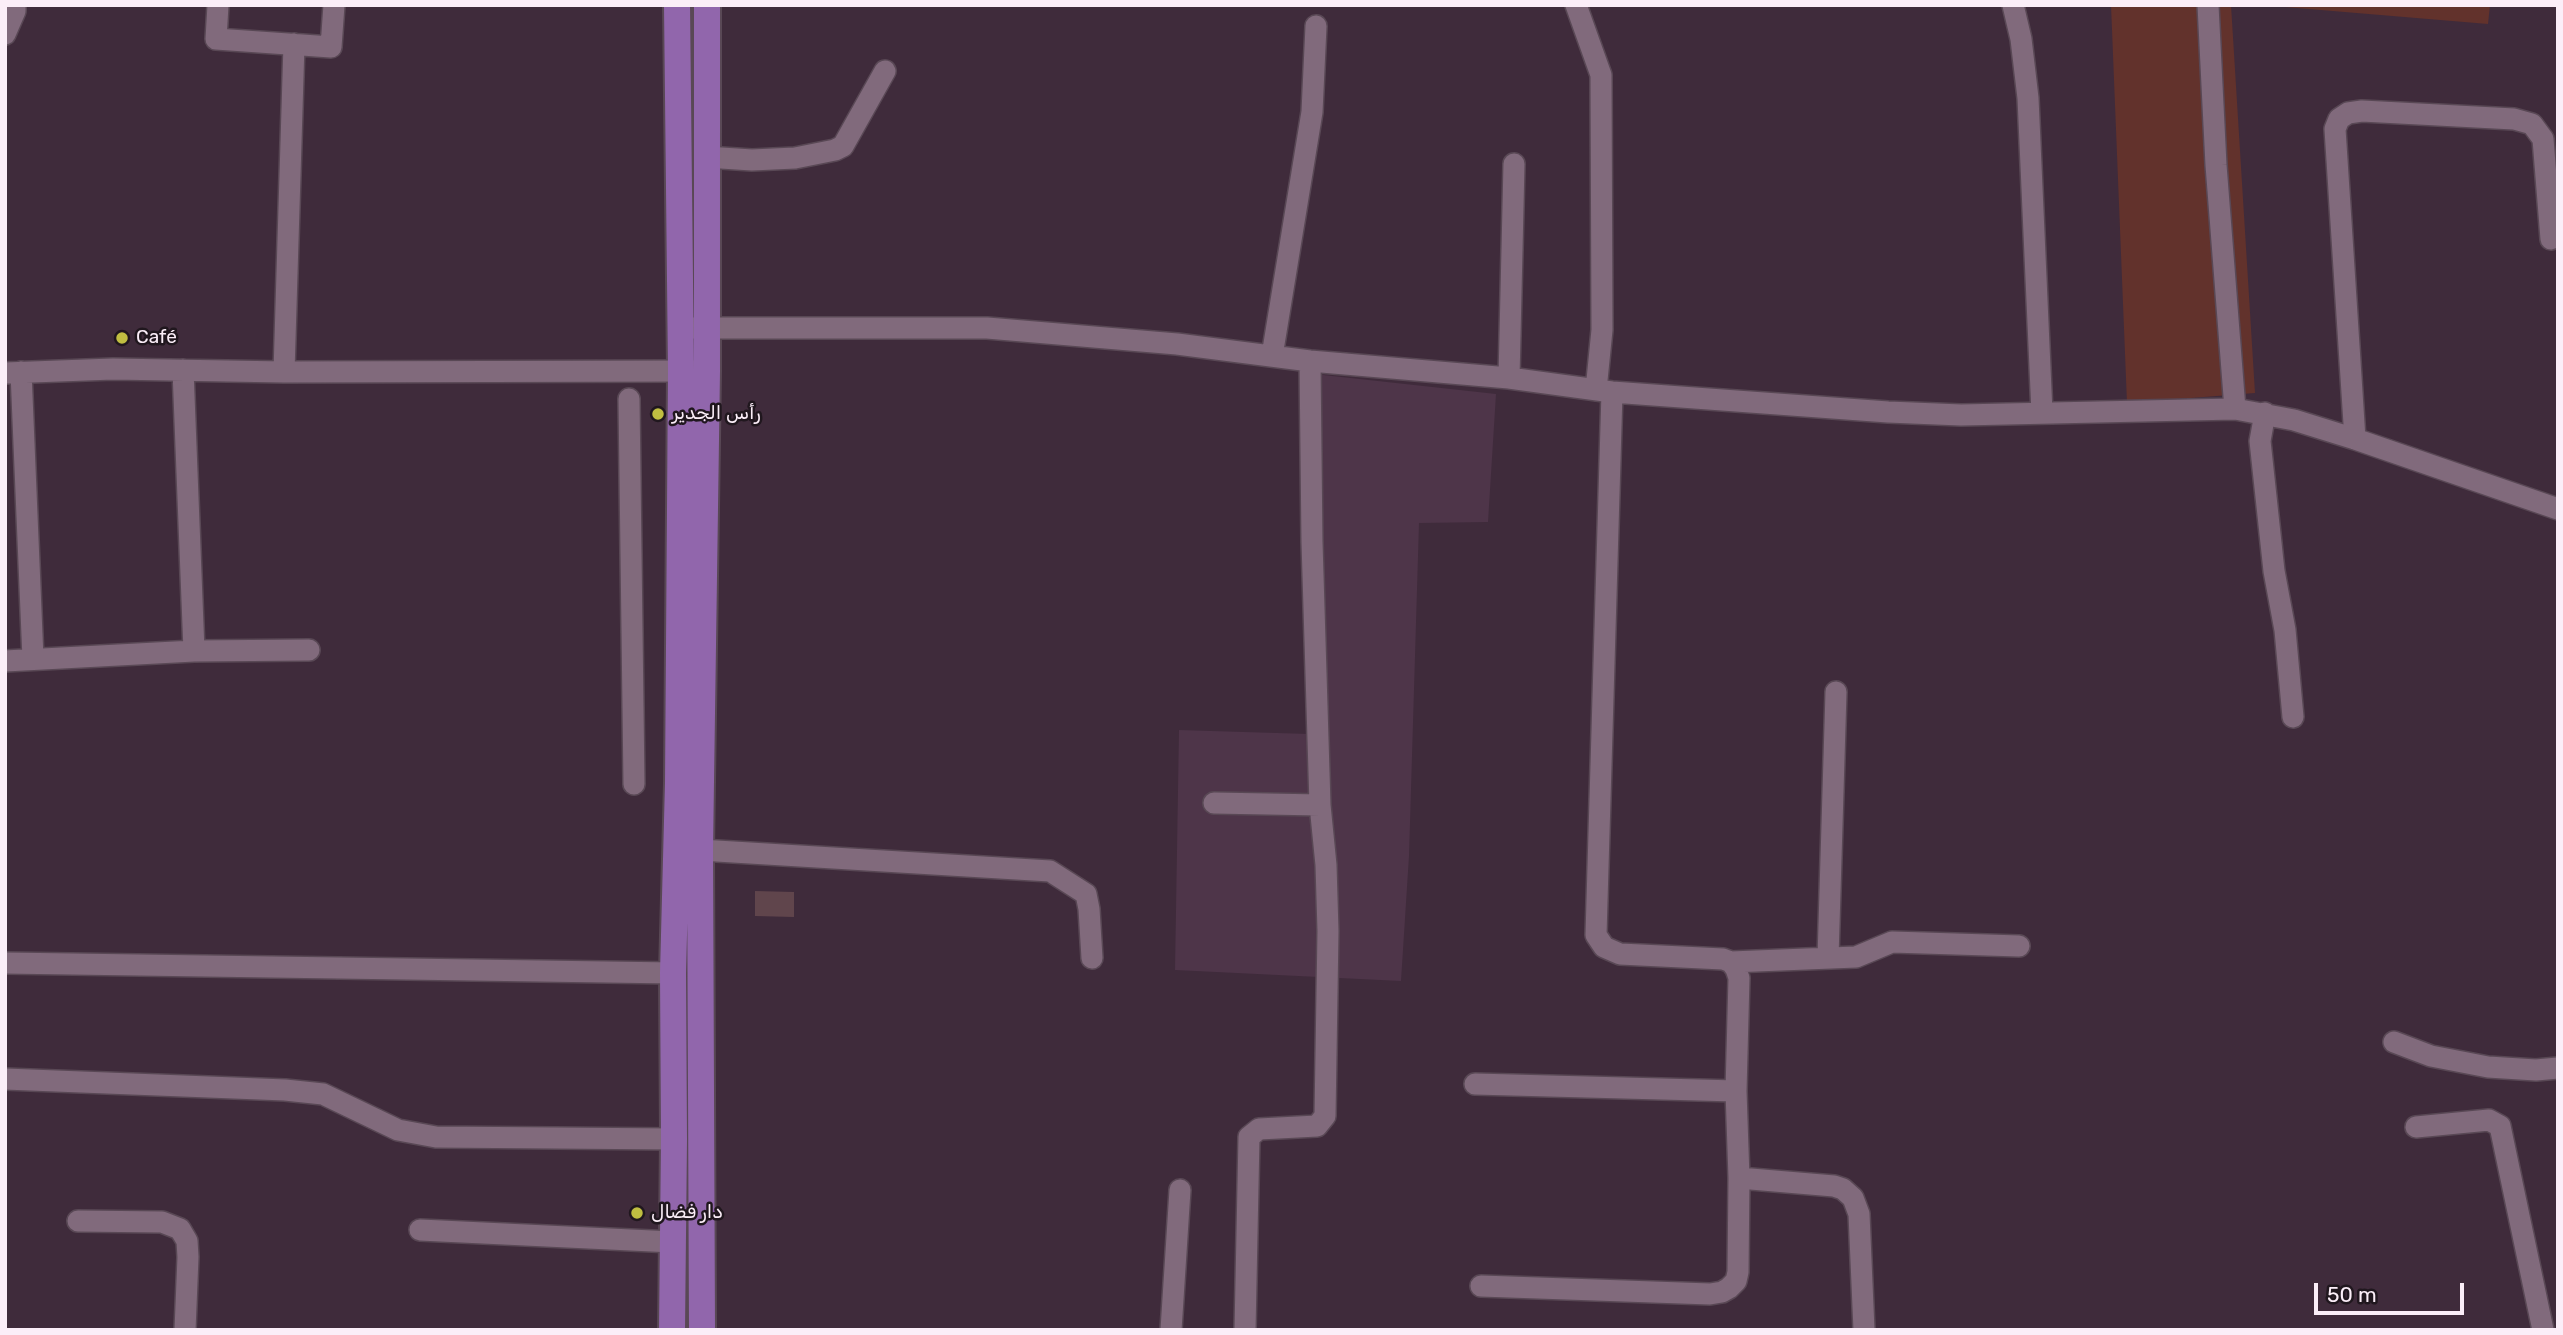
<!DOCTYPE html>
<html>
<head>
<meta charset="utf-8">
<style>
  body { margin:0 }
  #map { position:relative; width:2563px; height:1335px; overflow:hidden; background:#3f2b3b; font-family:Rubik,sans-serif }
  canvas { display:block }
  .frame { position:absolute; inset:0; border:7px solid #fbeef8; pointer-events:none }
  .scale { position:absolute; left:2314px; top:1283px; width:150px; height:32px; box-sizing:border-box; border:4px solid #fbeef8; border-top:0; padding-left:9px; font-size:21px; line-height:24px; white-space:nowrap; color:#fbeef8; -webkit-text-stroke:5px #20171e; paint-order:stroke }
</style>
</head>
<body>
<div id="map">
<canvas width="2563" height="1335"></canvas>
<div class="frame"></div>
<div class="scale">50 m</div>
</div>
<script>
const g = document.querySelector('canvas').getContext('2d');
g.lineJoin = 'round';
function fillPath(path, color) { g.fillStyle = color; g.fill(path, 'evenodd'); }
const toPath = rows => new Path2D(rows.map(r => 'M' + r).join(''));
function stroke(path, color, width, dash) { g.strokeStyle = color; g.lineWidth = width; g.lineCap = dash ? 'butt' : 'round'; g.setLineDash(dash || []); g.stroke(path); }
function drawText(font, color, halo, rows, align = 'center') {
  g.font = font + ' Rubik,Cairo,sans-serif'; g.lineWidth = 5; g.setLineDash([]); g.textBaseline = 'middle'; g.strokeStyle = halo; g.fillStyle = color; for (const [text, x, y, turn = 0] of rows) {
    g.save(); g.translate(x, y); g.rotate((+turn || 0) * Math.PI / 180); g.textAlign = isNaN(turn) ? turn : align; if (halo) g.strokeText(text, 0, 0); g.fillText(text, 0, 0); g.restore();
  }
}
fillPath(toPath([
  [1305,373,1496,394,1488,522,1419,523,1409,856,1401,981,1175,970,1179,730,1309,734]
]), '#4e3549');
fillPath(toPath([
  [2111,5,2231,5,2255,393,2127,403],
  [2261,5,2490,5,2488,24]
]), '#62322c');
fillPath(toPath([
  [755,891,794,892,794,917,755,916]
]), '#60454c');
const minor = toPath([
  [218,5,216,39,331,47,334,5],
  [1576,5,1601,75,1602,330,1596,390],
  [2013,5,2021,39,2028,98,2042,413],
  [2208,5,2216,165,2235,409],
  [5,34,15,11,15,5],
  [706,157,752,160,795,158,835,150,843,146,885,71],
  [693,328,987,328,1177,344,1310,361,1509,378,1612,392,1888,412,1961,415,2235,409,2294,420,2355,439,2558,509],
  [1272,356,1312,112,1316,26],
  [183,370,194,651],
  [21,372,33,659],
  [284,372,294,44],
  [5,373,113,369,284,372,695,371],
  [1509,378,1514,164],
  [629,399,634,784],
  [2265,413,2260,441,2274,571,2285,630,2293,717],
  [2355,439,2335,129,2339,119,2348,113,2362,111,2514,119,2532,124,2543,139,2551,239],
  [5,661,194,651,309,650],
  [1214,803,1320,805],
  [700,850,1050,871,1086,894,1089,909,1092,958],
  [1828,958,1836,692],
  [1731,962,1856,957,1892,942,2019,946],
  [5,963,673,973],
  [2394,1042,2431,1056,2488,1067,2536,1070,2558,1068],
  [5,1079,285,1090,323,1094,398,1130,436,1137,674,1139],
  [1475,1084,1736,1091],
  [2416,1127,2489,1120,2500,1126,2543,1330],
  [1739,1178,1834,1186,1843,1189,1853,1198,1859,1214,1864,1330],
  [78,1221,162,1222,180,1229,187,1241,188,1257,185,1330],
  [420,1230,673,1242],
  [1481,1286,1710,1294,1722,1292,1729,1288,1736,1281,1738,1272,1739,1178,1736,1091,1739,978,1736,969,1731,962,1723,959,1620,954,1604,947,1596,935,1612,392],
  [1171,1330,1180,1190],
  [1245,1330,1249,1137,1259,1129,1317,1126,1325,1116,1328,931,1326,865,1320,805,1312,542,1310,361]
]);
const major = toPath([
  [672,1330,674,1139,673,973,678,783,681,371,677,5],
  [702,1330,700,850,707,371,707,5]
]);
stroke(minor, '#594855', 24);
stroke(major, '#594855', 30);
stroke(minor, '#816a7c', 21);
stroke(major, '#9166ac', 26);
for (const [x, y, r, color] of [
  [122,338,7,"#c0be41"],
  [658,414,7,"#c0be41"],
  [637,1213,7,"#c0be41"]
]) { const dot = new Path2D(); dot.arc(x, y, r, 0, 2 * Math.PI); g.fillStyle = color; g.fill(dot); stroke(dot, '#20171e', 2.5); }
drawText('19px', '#fbeef8', '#20171e', [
  ["Café",136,338],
  ["رأس الجدير",672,414],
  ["دار فضال",651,1213]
], 'left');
</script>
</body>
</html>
